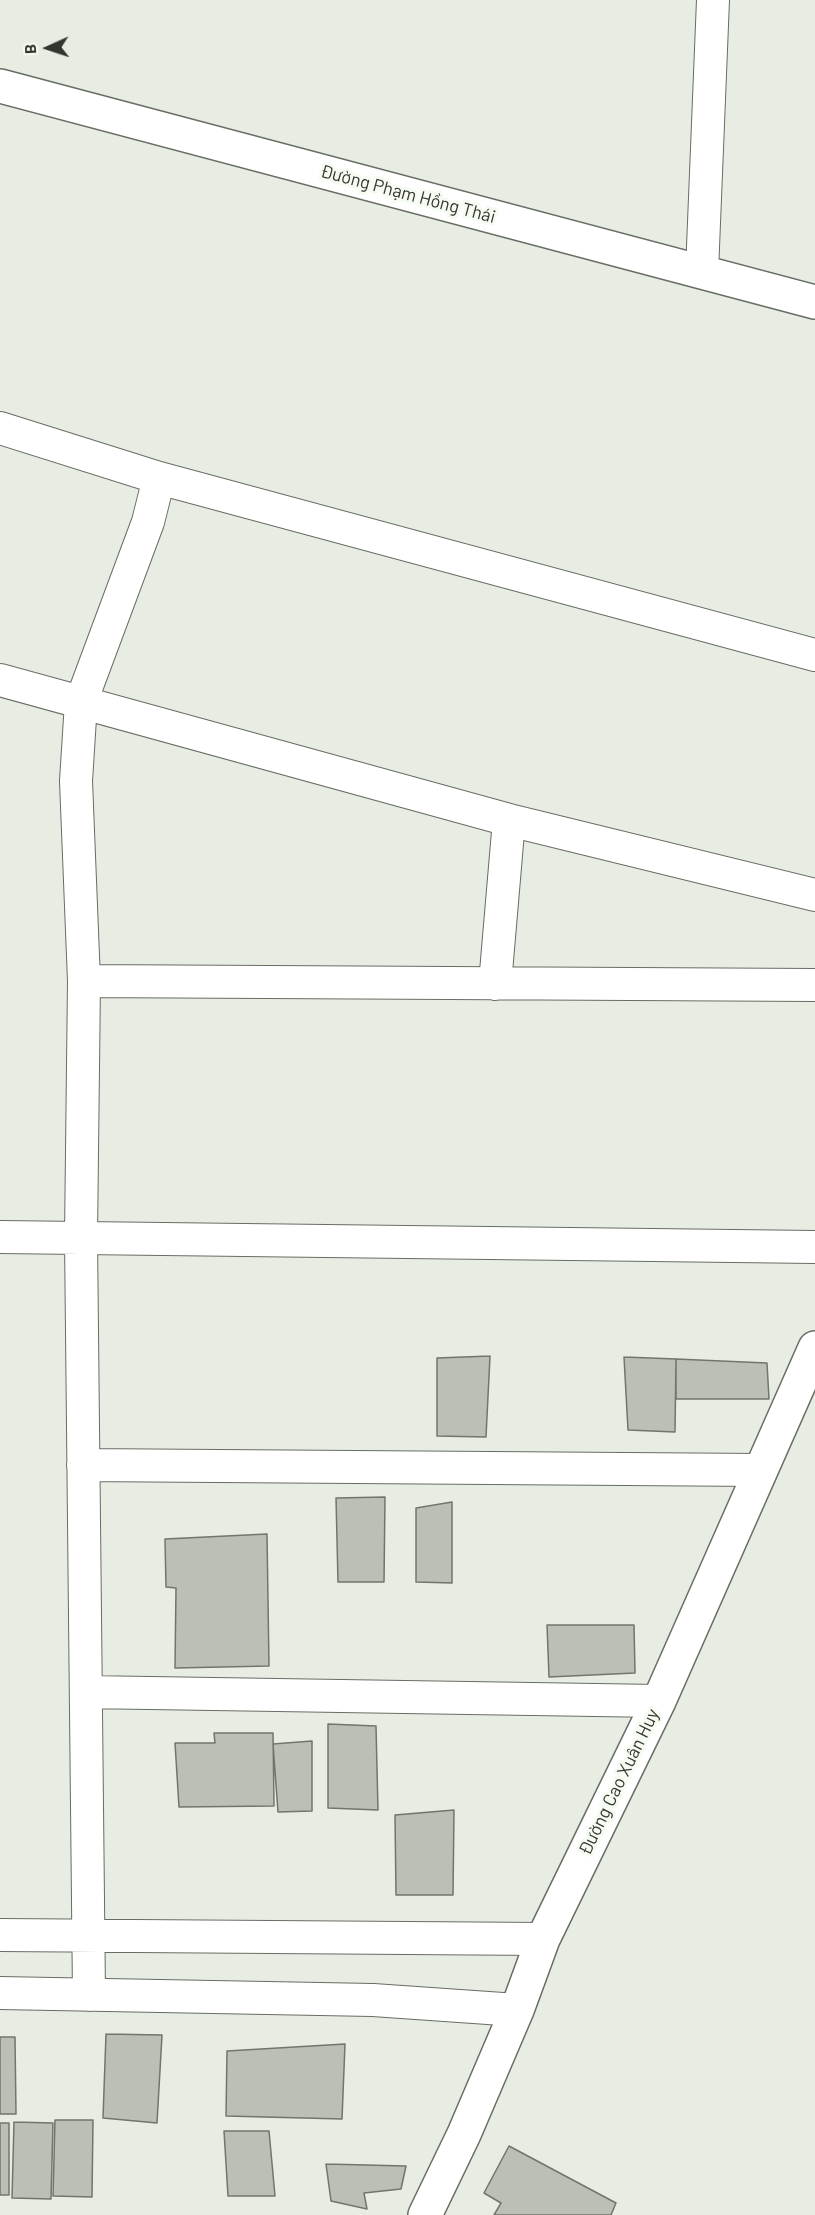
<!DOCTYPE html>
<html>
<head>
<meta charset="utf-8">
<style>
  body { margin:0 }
  #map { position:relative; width:815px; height:2215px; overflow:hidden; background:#e8ede3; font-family:Barlow,sans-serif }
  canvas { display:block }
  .north { position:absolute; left:18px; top:18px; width:60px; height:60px; -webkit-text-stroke:4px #f5fbf0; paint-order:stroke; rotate:267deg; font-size:16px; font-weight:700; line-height:24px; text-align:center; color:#333531 }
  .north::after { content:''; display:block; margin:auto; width:21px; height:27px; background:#333531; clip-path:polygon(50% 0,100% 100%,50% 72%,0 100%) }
</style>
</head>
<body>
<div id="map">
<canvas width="815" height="2215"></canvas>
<div class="north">B</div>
</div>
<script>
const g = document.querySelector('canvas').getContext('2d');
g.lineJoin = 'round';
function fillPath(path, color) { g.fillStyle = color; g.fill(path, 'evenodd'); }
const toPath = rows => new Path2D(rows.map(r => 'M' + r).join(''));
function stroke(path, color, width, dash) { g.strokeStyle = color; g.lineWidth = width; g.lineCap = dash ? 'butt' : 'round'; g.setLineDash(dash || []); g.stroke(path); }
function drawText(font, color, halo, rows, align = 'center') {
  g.font = font + ' Barlow,sans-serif'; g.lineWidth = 6; g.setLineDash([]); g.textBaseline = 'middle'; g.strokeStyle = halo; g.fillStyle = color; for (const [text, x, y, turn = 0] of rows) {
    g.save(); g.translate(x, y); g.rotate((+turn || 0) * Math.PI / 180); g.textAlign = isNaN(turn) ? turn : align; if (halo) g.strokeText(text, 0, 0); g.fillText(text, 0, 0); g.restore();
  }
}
const building = toPath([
  [490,1356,486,1437,437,1436,437,1358,490,1356],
  [624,1357,676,1359,675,1432,628,1430,624,1357],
  [676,1359,767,1363,769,1399,676,1399,676,1359],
  [385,1497,384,1582,338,1582,336,1498,385,1497],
  [452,1502,452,1583,416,1582,416,1508,452,1502],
  [267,1534,269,1666,175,1668,176,1588,166,1587,165,1539,267,1534],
  [547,1625,634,1625,635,1673,549,1677,547,1625],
  [328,1724,376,1726,378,1810,328,1808,328,1724],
  [214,1733,273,1733,274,1806,179,1807,175,1743,215,1743,214,1733],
  [312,1741,312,1811,278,1812,273,1744,312,1741],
  [454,1810,453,1895,396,1895,395,1815,454,1810],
  [106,2034,162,2035,157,2123,103,2118,106,2034],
  [0,2037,15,2037,16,2114,0,2114,0,2037],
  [345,2044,342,2119,226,2116,227,2051,345,2044],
  [55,2120,93,2120,92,2197,53,2196,55,2120],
  [14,2122,53,2123,51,2199,12,2198,14,2122],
  [0,2123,9,2123,9,2195,0,2195,0,2123],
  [224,2131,269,2131,275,2196,228,2196,224,2131],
  [509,2146,616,2203,611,2215,494,2215,501,2203,484,2193,509,2146],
  [326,2164,406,2166,401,2189,364,2193,367,2209,331,2201,326,2164]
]);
fillPath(building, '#bbc0b6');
stroke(building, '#71756c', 1.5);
const street = toPath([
  [702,272,713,0],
  [0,428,159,478,148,522,81,702,76,781,84,981,81,1237,89,1995],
  [159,478,815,655],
  [0,680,509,820,815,895],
  [84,981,815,985],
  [495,984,509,820],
  [0,1237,815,1247],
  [83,1465,761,1470],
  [86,1692,659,1701],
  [0,1935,543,1939],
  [0,1993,373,2000,517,2010]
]);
const secondary = toPath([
  [0,86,815,302],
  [425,2215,464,2134,517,2010,543,1939,659,1701,815,1348]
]);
stroke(street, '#686d64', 34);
stroke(secondary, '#686d64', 36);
stroke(street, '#fff', 32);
stroke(secondary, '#fff', 33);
drawText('18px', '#333531', '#f5fbf0', [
  ["Đường Phạm Hồng Thái",408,194,15],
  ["Đường Cao Xuân Huy",619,1782,-64]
]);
</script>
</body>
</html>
